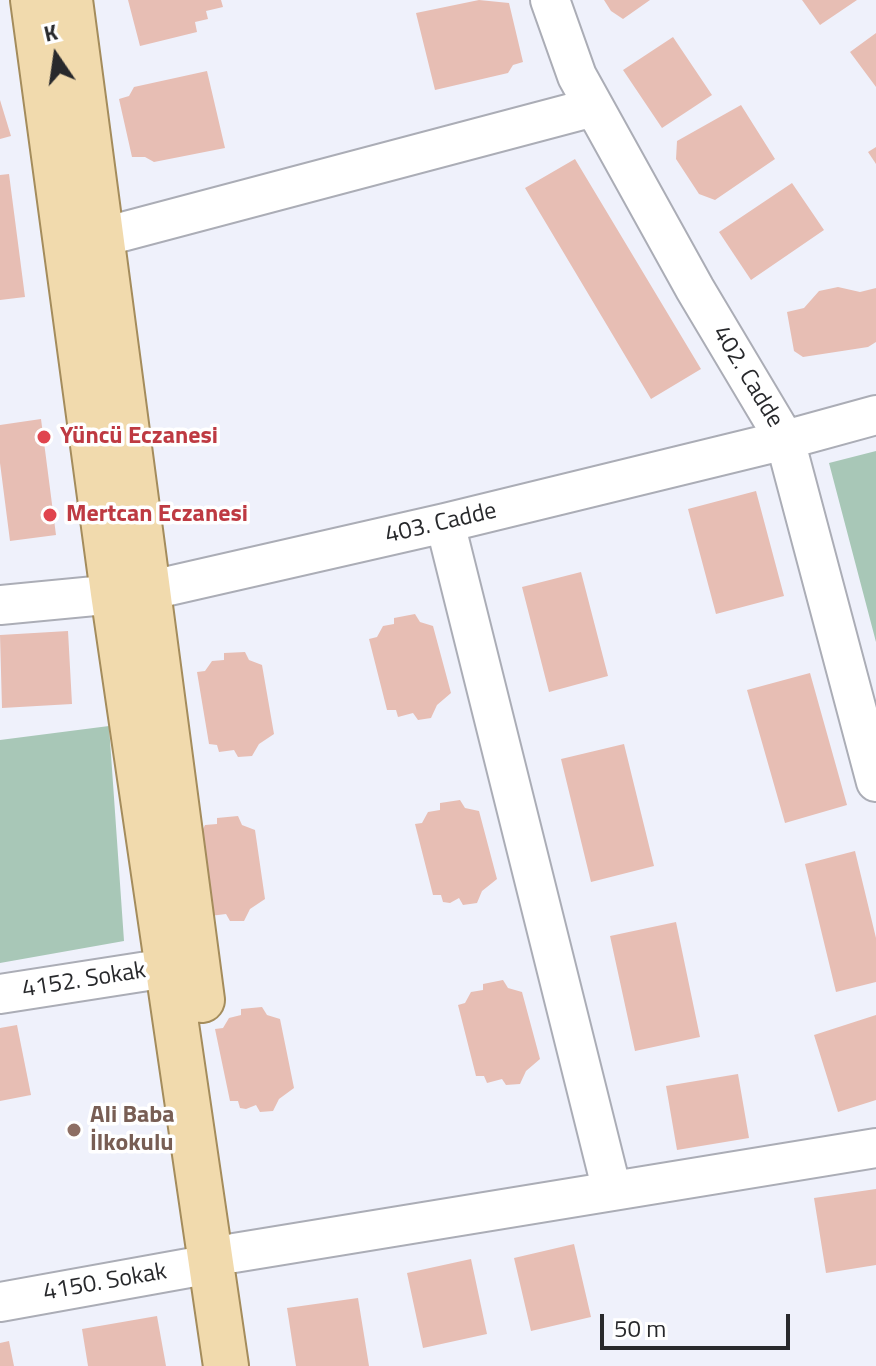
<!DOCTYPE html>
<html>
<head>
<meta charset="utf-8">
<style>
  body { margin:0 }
  #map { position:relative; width:876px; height:1366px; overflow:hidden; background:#eff1fb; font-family:"Titillium Web",sans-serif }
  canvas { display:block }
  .north { position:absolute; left:16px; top:16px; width:80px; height:80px; -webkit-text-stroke:6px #fff; paint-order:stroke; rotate:347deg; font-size:22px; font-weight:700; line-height:32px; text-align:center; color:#28292c }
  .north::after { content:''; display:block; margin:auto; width:28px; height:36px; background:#28292c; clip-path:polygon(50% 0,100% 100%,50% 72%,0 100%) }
  .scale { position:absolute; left:600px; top:1314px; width:190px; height:36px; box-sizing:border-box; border:4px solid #28292c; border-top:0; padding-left:10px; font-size:24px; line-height:28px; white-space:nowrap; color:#28292c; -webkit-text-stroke:6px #fff; paint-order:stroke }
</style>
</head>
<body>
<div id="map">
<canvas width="876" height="1366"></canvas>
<div class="north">K</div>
<div class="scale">50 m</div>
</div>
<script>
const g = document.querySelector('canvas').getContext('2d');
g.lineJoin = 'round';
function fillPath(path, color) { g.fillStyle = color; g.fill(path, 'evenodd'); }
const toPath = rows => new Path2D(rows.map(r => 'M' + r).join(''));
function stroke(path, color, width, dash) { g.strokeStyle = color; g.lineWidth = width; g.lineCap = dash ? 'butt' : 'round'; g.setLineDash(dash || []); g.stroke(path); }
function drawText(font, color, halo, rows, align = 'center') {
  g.font = font + ' "Titillium Web",sans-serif'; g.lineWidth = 7; g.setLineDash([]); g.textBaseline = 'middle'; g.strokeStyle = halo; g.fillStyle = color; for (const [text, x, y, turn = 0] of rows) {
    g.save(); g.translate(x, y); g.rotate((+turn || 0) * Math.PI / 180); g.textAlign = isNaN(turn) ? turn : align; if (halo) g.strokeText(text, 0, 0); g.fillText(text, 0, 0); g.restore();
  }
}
fillPath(toPath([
  [876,451,876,642,829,463],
  [109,726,124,941,0,963,0,740]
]), '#a8c7b7');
fillPath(toPath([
  [128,0,221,0,223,7,206,11,208,19,195,22,197,32,140,46],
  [479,0,509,3,523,62,513,65,508,73,435,90,416,13],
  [604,0,650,0,623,19,611,11],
  [802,0,857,0,820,25],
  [876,33,876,87,850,52],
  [673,37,712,95,662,128,623,70],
  [207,71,225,148,154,162,145,157,132,157,119,99,129,96,134,87],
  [0,100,11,136,0,139],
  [741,105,775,159,715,200,699,194,676,159,677,141],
  [876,147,876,164,868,152],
  [575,159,701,369,651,399,525,188],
  [9,174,25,297,0,300,0,175],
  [792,183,824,230,751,280,719,232],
  [838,287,860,292,876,288,876,342,868,347,803,357,794,351,787,312,804,308,819,291],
  [41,419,56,535,10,541,0,463,0,425],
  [756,491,784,596,716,614,688,509],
  [581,572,608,676,549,692,522,587],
  [415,614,420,622,433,626,451,693,437,705,431,718,418,720,413,713,398,717,396,710,387,710,369,639,377,637,383,626,394,624,394,618],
  [68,631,72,704,2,708,0,635],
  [245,652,249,660,262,665,274,734,259,744,252,756,238,757,234,750,219,752,217,745,209,744,197,672,205,671,212,661,224,660,224,653],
  [810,673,847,805,785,823,747,690],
  [624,744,654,866,591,882,561,759],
  [460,800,465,808,479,811,497,879,482,891,477,903,463,905,459,898,450,903,443,902,441,895,433,895,415,824,422,823,428,812,440,810,440,803],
  [238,816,242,825,255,830,265,899,250,909,244,921,230,921,226,914,210,916,202,831,205,825,217,824,217,818],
  [855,851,876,938,876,982,836,992,805,864],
  [676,922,700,1037,635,1051,610,936],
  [503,980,508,988,522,992,540,1059,526,1071,520,1084,506,1085,502,1079,487,1083,484,1076,476,1076,458,1005,465,1003,471,992,483,990,483,984],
  [262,1007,267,1015,280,1019,294,1088,279,1099,273,1111,260,1112,256,1105,246,1109,240,1108,238,1101,230,1101,215,1029,223,1028,229,1018,241,1015,241,1009],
  [876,1015,876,1100,838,1112,814,1035],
  [17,1025,31,1095,0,1101,0,1028],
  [738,1074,749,1138,677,1150,666,1086],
  [876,1189,876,1265,826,1273,814,1198],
  [574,1244,591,1317,531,1331,514,1258],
  [471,1259,487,1334,423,1348,407,1273],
  [358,1298,369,1366,296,1366,287,1308],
  [157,1316,166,1366,88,1366,82,1329],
  [9,1341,14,1366,0,1366,0,1343]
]), '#e7beb4');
const minor = toPath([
  [550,0,577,76,695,289,785,440,876,782],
  [103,237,594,107],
  [445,523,612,1191],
  [0,605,147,591,445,523,785,440,876,415],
  [0,994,167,968],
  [234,1253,876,1148],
  [0,1302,211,1264]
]);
const major = toPath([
  [33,0,113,593,226,1366],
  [70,0,202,1000]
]);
stroke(minor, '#abadb6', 42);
stroke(major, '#a48c5c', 48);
stroke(minor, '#fff', 38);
stroke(major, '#f1daad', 44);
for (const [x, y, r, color] of [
  [44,437,8,"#e0444e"],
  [50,515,8,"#e0444e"],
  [74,1130,8,"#8d6e63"]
]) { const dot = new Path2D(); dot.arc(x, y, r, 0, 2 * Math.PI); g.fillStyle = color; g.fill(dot); stroke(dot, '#fff', 3); }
drawText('24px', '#28292c', '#fff', [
  ["402. Cadde",747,377,59],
  ["403. Cadde",441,524,-13],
  ["4152. Sokak",84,981,-9],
  ["4150. Sokak",105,1283,-10]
]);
drawText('bold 24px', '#be3a42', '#fff', [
  ["Yüncü Eczanesi",60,437],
  ["Mertcan Eczanesi",66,515]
], 'left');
drawText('bold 24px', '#785e54', '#fff', [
  ["Ali Baba",90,1116],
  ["İlkokulu",90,1144]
], 'left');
</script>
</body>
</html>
